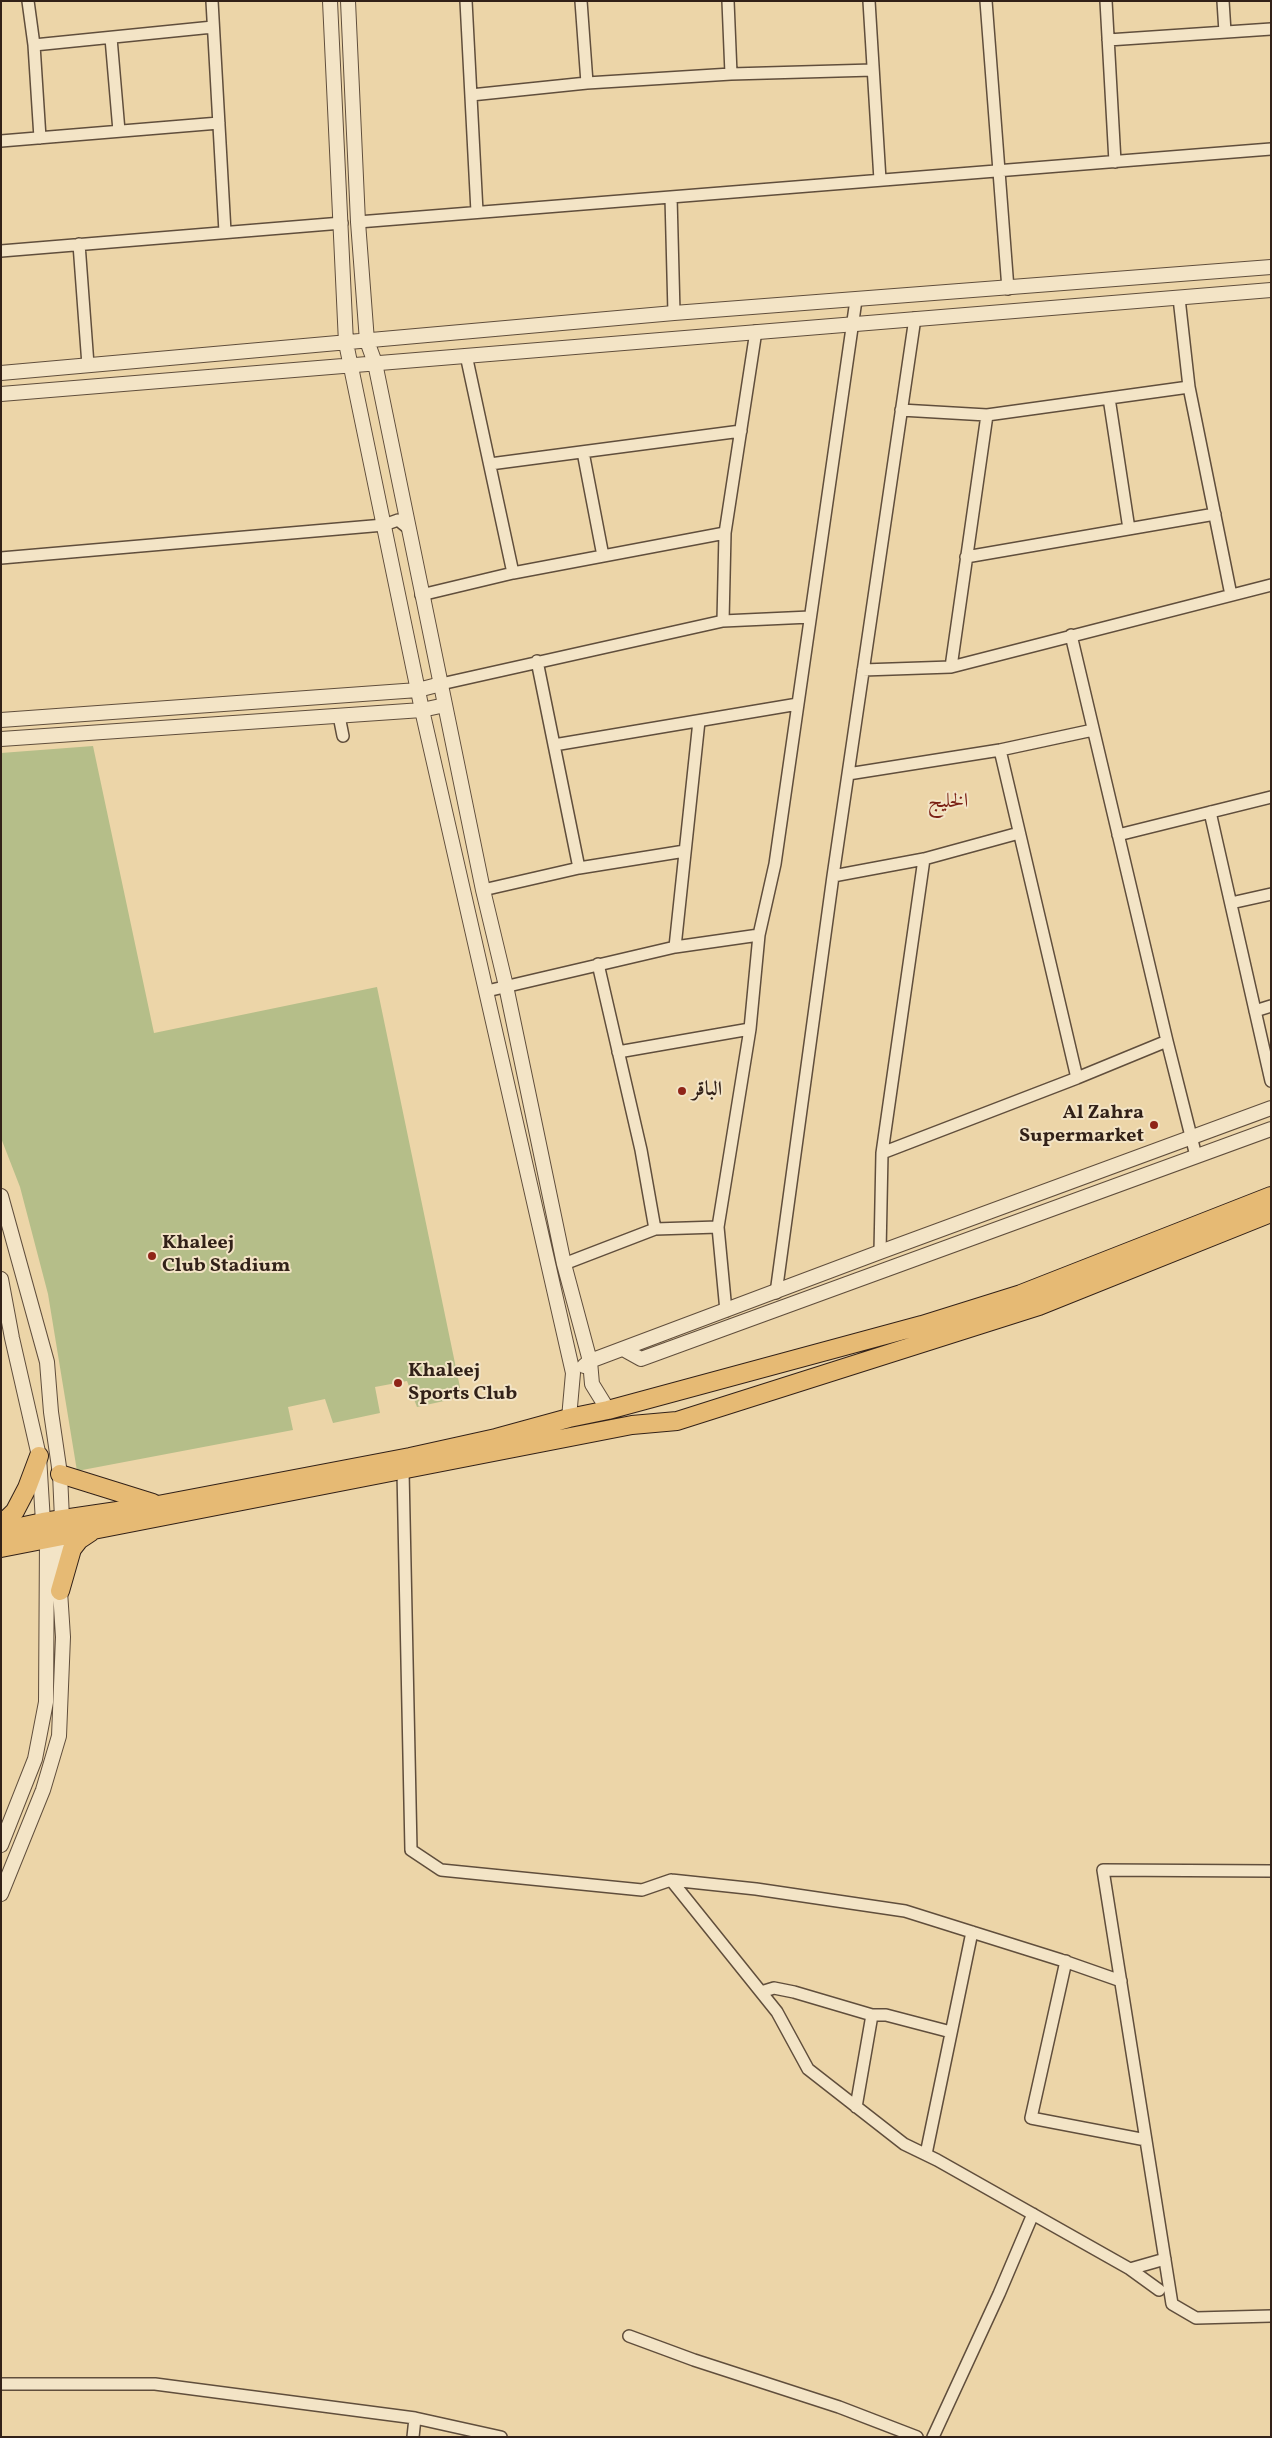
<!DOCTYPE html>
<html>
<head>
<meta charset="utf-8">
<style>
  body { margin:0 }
  #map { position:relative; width:1272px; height:2438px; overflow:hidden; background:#ecd5a8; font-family:Vollkorn,serif }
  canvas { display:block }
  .frame { position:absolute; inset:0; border:2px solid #322118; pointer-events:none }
</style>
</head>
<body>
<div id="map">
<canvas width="1272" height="2438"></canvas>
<div class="frame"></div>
</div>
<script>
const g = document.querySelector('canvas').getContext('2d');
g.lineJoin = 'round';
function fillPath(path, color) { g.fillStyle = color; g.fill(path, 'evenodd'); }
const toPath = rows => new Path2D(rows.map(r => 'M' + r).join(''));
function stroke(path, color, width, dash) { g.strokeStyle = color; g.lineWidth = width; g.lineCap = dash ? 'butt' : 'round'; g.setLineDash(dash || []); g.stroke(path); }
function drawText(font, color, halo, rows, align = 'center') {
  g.font = font + ' Vollkorn,Amiri,serif'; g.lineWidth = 4; g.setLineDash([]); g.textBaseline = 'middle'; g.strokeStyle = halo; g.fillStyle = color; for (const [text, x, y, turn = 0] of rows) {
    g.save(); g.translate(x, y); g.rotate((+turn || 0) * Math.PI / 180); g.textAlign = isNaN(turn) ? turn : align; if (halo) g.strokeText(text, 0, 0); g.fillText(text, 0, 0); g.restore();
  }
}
fillPath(toPath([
  [93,746,154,1033,377,987,462,1397,417,1407,407,1381,375,1387,380,1413,333,1423,325,1399,288,1407,293,1430,77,1471,48,1294,20,1187,1,1138,1,753]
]), '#b5be89');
const minor = toPath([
  [28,1,34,45,40,138],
  [212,1,225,232],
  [466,1,477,212],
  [581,1,587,83],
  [728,1,731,74],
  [869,1,880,180],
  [986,1,1008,289],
  [1106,1,1115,162],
  [1223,1,1225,32],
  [111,38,119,131],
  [1108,40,1271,29],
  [34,45,213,27],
  [471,95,587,83,731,74,873,70],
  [1,141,219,123],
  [671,197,674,313],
  [358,222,1271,149],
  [79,244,88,365],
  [1,251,342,223],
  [1179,298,1189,387,1231,595],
  [466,355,513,573],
  [1109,398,1129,529],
  [901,410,987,415,1189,387],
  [583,452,603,556],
  [490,464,741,431],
  [966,557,1215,514],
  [1,558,384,525,398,520,408,528],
  [421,595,513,573,725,533],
  [723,621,725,533,756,331],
  [1071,635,1167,1041,1196,1156],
  [537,661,579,868],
  [951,667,987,415],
  [863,670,951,667,1271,585],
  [441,684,723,621,810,617],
  [339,716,343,736],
  [554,745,798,704],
  [1000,750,1077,1078],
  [848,774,1000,750,1093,730],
  [1210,812,1271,1081],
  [1118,835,1271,797],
  [833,876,924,859,1019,833],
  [483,890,579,868,685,851],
  [1231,903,1271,894],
  [675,947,699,721],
  [598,964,641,1150,655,1229],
  [487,991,675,947,759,935],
  [1255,1011,1271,1006],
  [618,1052,750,1029],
  [882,1153,1077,1078,1167,1041],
  [880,1252,882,1153,924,859],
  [564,1264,655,1229,718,1227],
  [776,1293,833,876,915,318],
  [726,1311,718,1227,750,1029,759,935,775,864,856,300],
  [403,1471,411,1850,441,1870,642,1890,671,1880,756,1889,905,1911,1061,1960,1121,1981],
  [1271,1871,1103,1870,1172,2304,1196,2318,1271,2316],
  [671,1880,777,2012,808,2069,904,2144,937,2160,1130,2269,1165,2259],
  [1066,1961,1031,2118,1146,2140],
  [761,1992,774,1988,794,1992,872,2015,886,2015,951,2032],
  [856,2107,872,2015],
  [926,2154,972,1932],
  [1130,2269,1159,2290],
  [629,2336,694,2360,839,2407,917,2437],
  [1,2384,155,2384,415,2418],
  [413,2437,415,2418,501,2437],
  [933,2437,999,2294,1033,2214]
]);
const tertiary = toPath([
  [330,1,346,343,422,710,573,1373,569,1418],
  [348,1,358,222,367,341,375,363,483,890,506,986,564,1264,590,1361,592,1384,608,1410],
  [1,373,674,313,1271,267],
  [1,394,1271,290],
  [1,720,418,690,441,684],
  [1,739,422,710,445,705],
  [1,1196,47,1362,51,1412,60,1474,62,1519,60,1538,60,1591,63,1637,59,1736,43,1790,1,1894],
  [1,1279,12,1338,39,1456,43,1522,47,1539,46,1702,35,1759,1,1845],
  [623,1349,641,1359,1271,1129],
  [584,1366,590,1361,880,1252,1271,1108]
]);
const primary = toPath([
  [60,1474,153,1503],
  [1,1525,15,1511,27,1488,39,1456],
  [1,1531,43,1522,158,1505,410,1457,496,1438,569,1418,608,1410,922,1325,1021,1294,1271,1196],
  [1,1548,632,1425,677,1421,1039,1306,1271,1213],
  [60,1591,72,1549,79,1540,91,1532]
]);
stroke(minor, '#604e3c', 14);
stroke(tertiary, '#604e3c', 16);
stroke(primary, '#322118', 20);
stroke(minor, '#f3e4c6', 11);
stroke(tertiary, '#f3e4c6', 14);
stroke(primary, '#e6ba74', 18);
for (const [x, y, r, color] of [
  [682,1091,5,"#8f2418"],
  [1154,1125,5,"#8f2418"],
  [152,1256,5,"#8f2418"],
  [398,1383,5,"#8f2418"]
]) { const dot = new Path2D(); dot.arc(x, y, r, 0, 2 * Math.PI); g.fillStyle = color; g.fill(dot); stroke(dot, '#f3e4c6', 2); }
drawText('bold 20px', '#322118', '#f3e4c6', [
  ["الباقر",692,1091],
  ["Al Zahra",1144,1114,"right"],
  ["Supermarket",1144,1137,"right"],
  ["Khaleej",162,1244],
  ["Club Stadium",162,1267],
  ["Khaleej",408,1372],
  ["Sports Club",408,1395]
], 'left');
drawText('21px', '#7a1f14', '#f3e4c6', [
  ["الخليج",948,803]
]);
</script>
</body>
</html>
